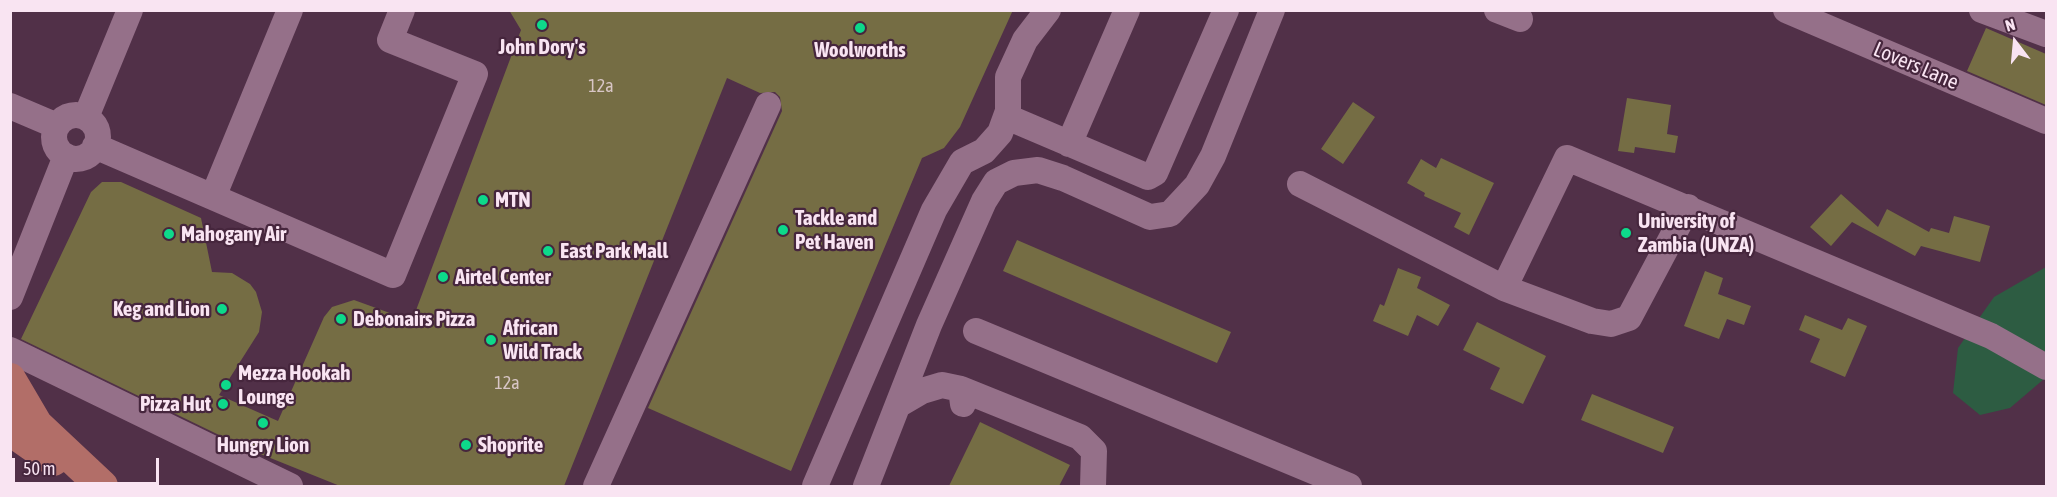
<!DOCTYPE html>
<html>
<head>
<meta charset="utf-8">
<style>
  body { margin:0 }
  #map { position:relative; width:2057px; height:497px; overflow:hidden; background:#513048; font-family:"Asap Condensed",sans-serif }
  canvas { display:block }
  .frame { position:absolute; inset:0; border:12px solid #f9e4f2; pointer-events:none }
  .north { position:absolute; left:1985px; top:12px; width:60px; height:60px; -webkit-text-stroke:4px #46263d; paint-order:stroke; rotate:344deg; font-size:16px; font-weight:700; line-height:24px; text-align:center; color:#f9e4f2 }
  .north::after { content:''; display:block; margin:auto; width:21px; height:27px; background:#f9e4f2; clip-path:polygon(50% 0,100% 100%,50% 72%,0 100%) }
  .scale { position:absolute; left:12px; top:458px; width:147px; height:27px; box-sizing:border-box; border:3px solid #f9e4f2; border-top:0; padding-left:8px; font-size:18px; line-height:21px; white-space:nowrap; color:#f9e4f2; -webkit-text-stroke:4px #46263d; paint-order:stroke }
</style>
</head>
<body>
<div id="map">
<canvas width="2057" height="497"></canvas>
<div class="frame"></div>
<div class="north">N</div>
<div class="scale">50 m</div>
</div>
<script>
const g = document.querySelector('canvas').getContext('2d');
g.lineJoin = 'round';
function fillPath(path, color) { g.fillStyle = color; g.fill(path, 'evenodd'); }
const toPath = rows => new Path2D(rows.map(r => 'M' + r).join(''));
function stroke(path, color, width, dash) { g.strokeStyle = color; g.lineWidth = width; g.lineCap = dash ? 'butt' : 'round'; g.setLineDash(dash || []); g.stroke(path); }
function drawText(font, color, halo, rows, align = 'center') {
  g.font = font + ' "Asap Condensed",sans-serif'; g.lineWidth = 4.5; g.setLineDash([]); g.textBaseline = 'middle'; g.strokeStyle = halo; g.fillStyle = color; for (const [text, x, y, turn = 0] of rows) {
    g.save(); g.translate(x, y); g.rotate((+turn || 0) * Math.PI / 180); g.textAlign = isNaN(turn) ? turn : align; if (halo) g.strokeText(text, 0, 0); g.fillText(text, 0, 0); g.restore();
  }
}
fillPath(toPath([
  [2046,267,2046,381,2044,379,2010,408,1980,415,1953,393,1958,348,1994,297]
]), '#2d5c42');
fillPath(toPath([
  [509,10,1013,10,960,127,944,148,922,158,791,471,648,408,782,111,780,97,775,92,760,93,727,78,564,486,340,486,248,449,21,339,91,192,102,182,121,182,201,218,212,272,232,273,250,284,256,292,262,312,259,332,219,395,278,421,324,317,332,307,354,300,412,321,521,30],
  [1986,28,2046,54,2046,105,1967,71],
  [1627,98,1671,105,1667,134,1678,136,1675,153,1635,147,1634,153,1618,151],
  [1353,102,1375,117,1343,164,1321,149],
  [1441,158,1494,183,1469,235,1454,227,1461,213,1424,196,1425,193,1407,183,1421,159,1436,168],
  [1841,194,1878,227,1887,209,1929,232,1931,228,1949,233,1954,216,1990,226,1980,262,1921,246,1915,256,1852,222,1831,246,1810,227],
  [1017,240,1231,332,1217,363,1003,271],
  [1398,268,1421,277,1417,288,1450,305,1438,326,1417,315,1408,336,1373,321,1380,304,1384,306],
  [1705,271,1723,278,1718,294,1751,306,1744,325,1727,319,1719,339,1684,326],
  [1805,315,1842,330,1848,318,1867,326,1845,377,1810,362,1820,339,1799,330],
  [1477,322,1546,356,1523,404,1490,389,1500,368,1463,350],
  [1592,394,1674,427,1663,453,1581,420],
  [980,422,1070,465,1059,486,949,486]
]), '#756d44');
stroke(toPath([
  [1497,10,1520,19],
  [1786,10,2046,121],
  [1982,10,2046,34],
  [10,106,57,126],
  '54 137a22 22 0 1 1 44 0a22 22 0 1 1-44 0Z',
  [86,117,130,10],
  [1007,117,1148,177,1155,173,1226,10],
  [1069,144,1127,10],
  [95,146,393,275,475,74,390,40,402,10],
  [1300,184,1504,288,1592,321,1611,324,1629,318,1688,207],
  [213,197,290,10],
  [1504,288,1567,158,1991,336,2046,367],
  [10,297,66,156],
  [976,331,1349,486],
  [10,350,290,486],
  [961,389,1080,437,1094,451,1093,486],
  [898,405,922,391,942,385,961,389,963,404],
  [596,486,768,105],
  [815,486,934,210,962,162,984,151,1000,133,1008,111,1008,77,1025,40,1048,10],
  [866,486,929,325,984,201,996,182,1014,173,1038,170,1063,178,1150,217,1170,214,1197,185,1213,156,1272,10]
]), '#957089', 26);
stroke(toPath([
  [10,379,37,425,102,486],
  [10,430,53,460]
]), '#b26e68', 32);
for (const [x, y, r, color] of [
  [542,25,6,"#0dd98a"],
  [860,28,6,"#0dd98a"],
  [483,200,6,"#0dd98a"],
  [783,230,6,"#0dd98a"],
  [1626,233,6,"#0dd98a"],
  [169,234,6,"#0dd98a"],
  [548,251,6,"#0dd98a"],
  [443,277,6,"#0dd98a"],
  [222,309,6,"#0dd98a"],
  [341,319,6,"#0dd98a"],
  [491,340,6,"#0dd98a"],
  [226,385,6,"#0dd98a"],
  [223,404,6,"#0dd98a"],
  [263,423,6,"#0dd98a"],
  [466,445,6,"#0dd98a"]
]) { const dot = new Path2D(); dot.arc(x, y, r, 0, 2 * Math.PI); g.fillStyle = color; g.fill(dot); stroke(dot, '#46263d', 2); }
drawText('18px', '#d8c6c6', null, [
  ["12a",601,86],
  ["12a",507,383]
]);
drawText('bold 21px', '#f9e4f2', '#46263d', [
  ["John Dory's",542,47,"center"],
  ["Woolworths",860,50,"center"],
  ["MTN",495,200],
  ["Tackle and",795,218],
  ["Pet Haven",795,242],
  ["University of",1638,221],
  ["Zambia (UNZA)",1638,245],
  ["Mahogany Air",181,234],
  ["East Park Mall",560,251],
  ["Airtel Center",455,277],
  ["Keg and Lion",210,309,"right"],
  ["Debonairs Pizza",353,319],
  ["African",503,328],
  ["Wild Track",503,352],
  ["Mezza Hookah",238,373],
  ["Lounge",238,397],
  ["Pizza Hut",211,404,"right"],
  ["Hungry Lion",263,445,"center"],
  ["Shoprite",478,445]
], 'left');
drawText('21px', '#f9e4f2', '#46263d', [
  ["Lovers Lane",1916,66,23]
]);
</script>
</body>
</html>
